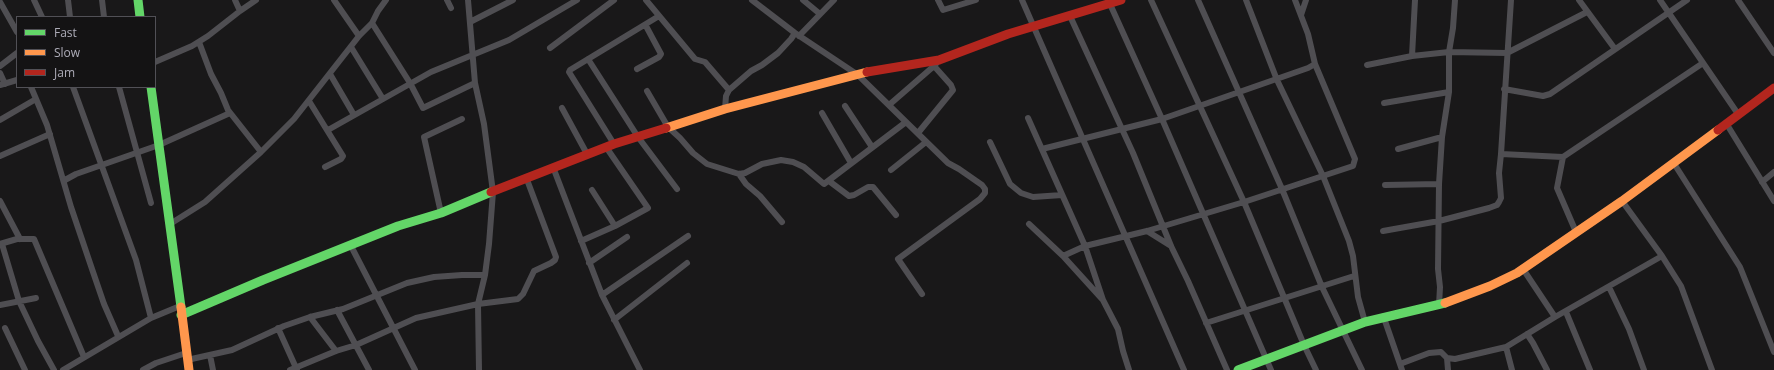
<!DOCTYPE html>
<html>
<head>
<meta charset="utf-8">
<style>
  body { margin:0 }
  #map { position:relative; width:1774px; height:370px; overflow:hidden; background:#191819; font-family:"Open Sans",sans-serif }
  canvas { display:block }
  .legend { position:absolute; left:16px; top:16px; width:140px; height:72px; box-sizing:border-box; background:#141314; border:1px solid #515056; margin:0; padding:5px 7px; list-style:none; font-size:12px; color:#adacb8 }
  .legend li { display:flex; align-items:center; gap:8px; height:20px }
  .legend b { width:20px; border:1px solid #515056 }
</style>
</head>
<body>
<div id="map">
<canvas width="1774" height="370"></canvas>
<ul class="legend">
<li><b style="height:5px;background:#63d668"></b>Fast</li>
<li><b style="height:5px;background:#ff974d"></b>Slow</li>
<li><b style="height:5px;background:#b3261e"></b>Jam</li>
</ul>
</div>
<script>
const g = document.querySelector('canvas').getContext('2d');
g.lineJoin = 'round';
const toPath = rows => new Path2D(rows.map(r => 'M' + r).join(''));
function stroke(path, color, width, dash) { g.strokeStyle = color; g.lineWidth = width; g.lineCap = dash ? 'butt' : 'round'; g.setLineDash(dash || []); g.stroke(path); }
stroke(toPath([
  [34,0,42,17],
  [68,0,70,17],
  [102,0,104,17],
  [235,0,240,11],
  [334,0,359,36],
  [447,0,451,8],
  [468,0,475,83,484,124,493,192,489,244,485,275,478,304,479,370],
  [646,0,695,59,705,62,729,90],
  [752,0,795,33,858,75,948,163,959,169,982,185,985,189,985,193,980,199,898,259,922,294],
  [803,0,820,14],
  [938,0,943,10,976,0],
  [1022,0,1184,370],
  [1151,0,1244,202,1304,345,1316,370],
  [1198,0,1282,189,1322,287,1362,370],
  [1246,0,1277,80,1323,176,1349,241,1353,256,1358,297,1365,322],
  [1579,0,1615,49],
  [1660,0,1738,114],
  [1738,0,1774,53],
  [0,2,17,32],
  [1110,4,1162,119,1271,370],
  [1301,15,1306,0],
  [1070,16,1133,153,1171,246,1188,281,1227,370],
  [470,22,513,0],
  [372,23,410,83,423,108,475,83],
  [799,36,834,0],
  [199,42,211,74,221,93,228,110,261,152],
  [351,47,383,99],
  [550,48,614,0],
  [1412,56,1415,0],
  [588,59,638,137,677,189],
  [155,62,192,46,208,36,240,11,256,0],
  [1367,65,1412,56,1449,52,1507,53,1587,12],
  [0,66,17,53],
  [637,69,659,57,661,54,646,26],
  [0,73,5,84],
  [330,74,354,115],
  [0,85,17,80],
  [31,87,47,125,71,207,92,269,104,304,118,336],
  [73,87,136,260,151,318],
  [119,87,151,203],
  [1504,89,1543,96,1550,94,1687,0],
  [647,91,668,127,680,138,693,153,707,164,739,174,745,173,762,164,781,160,793,162,804,167,824,184,906,122],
  [309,101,343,156,341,159,325,167],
  [1384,103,1449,92],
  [889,105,934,66],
  [845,106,872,147],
  [562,108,587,154],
  [725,109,726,96,729,90,751,71,762,65,778,53,791,39,795,33],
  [822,113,851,163],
  [1028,118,1085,246,1103,300,1118,329,1123,351,1129,370],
  [0,120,36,99],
  [1726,123,1774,201],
  [328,130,431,72,509,40,577,0],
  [918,133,953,90,951,85,934,66,939,60],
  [990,142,1010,184,1021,193,1033,197,1062,195],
  [614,144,569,72,570,70,659,16],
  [1042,149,1162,119,1308,68,1315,64,1308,34,1295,0],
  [1398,149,1442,137],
  [1501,154,1563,157,1703,63],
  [0,156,50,134],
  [1563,157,1557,188,1576,232],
  [1673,162,1740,267,1774,352],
  [553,167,602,295,640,370],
  [891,170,926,142],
  [739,174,746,184,760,196,782,222],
  [65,180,76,174,159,145,230,113],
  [829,181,849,196,854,195,868,187,873,187,896,215],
  [1762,182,1774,172],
  [1385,185,1439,184],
  [592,190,615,226],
  [0,201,20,239],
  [1622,201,1662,256,1681,286,1712,370],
  [441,213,424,137,462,119],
  [170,224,205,202,261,152,294,119,359,36,372,23,378,11,386,0],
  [1029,224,1063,256,1102,299],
  [1147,231,1171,246],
  [1383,231,1439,221,1489,208,1497,205,1499,202,1501,198,1499,173,1501,154,1511,0],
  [581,241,615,226,648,208,606,147],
  [0,244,17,239,34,239,84,357],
  [2,244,19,301,38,341,54,370],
  [351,246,415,370],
  [1063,256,1085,246,1147,231,1244,202,1353,166,1355,159,1315,64],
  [589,263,627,237],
  [1523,269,1555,317],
  [1609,287,1629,329,1644,370],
  [602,295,688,236],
  [0,305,36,298],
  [1439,305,1440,287,1438,269,1439,184,1442,137,1449,92,1449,52,1453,28,1455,0],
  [337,310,369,370],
  [1566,312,1590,370],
  [310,317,336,351],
  [1384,318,1402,370],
  [614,320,687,263],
  [1206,323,1354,276],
  [5,328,25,370],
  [278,328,297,370],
  [1527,334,1533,343,1547,370],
  [210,355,213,370],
  [1447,358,1448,370],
  [187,360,232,350,284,326,310,317,343,309,407,283,434,277,462,275,485,275],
  [1400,364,1429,353,1441,352,1447,358,1455,359,1506,347],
  [63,370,151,318,180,306],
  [143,370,156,363,186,353],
  [290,370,336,351,356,345,416,318,478,304,518,299,523,294,534,271,551,263,555,260,556,257,526,177],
  [1512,370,1506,347,1555,317,1662,256]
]), '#4f4e52', 6);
stroke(toPath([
  [138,0,140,17],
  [151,87,181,307],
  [181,315,263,280,398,226,441,213,491,192],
  [1238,370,1365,322,1445,303]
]), '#63d668', 9);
stroke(toPath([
  [666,128,725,109,867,72],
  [1445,303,1490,286,1517,273,1622,201,1718,130],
  [181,307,189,370]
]), '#ff974d', 9);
stroke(toPath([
  [867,72,939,60,1008,34,1121,0],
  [1718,130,1774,88],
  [491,192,614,144,666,128]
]), '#b3261e', 9);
</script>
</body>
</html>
